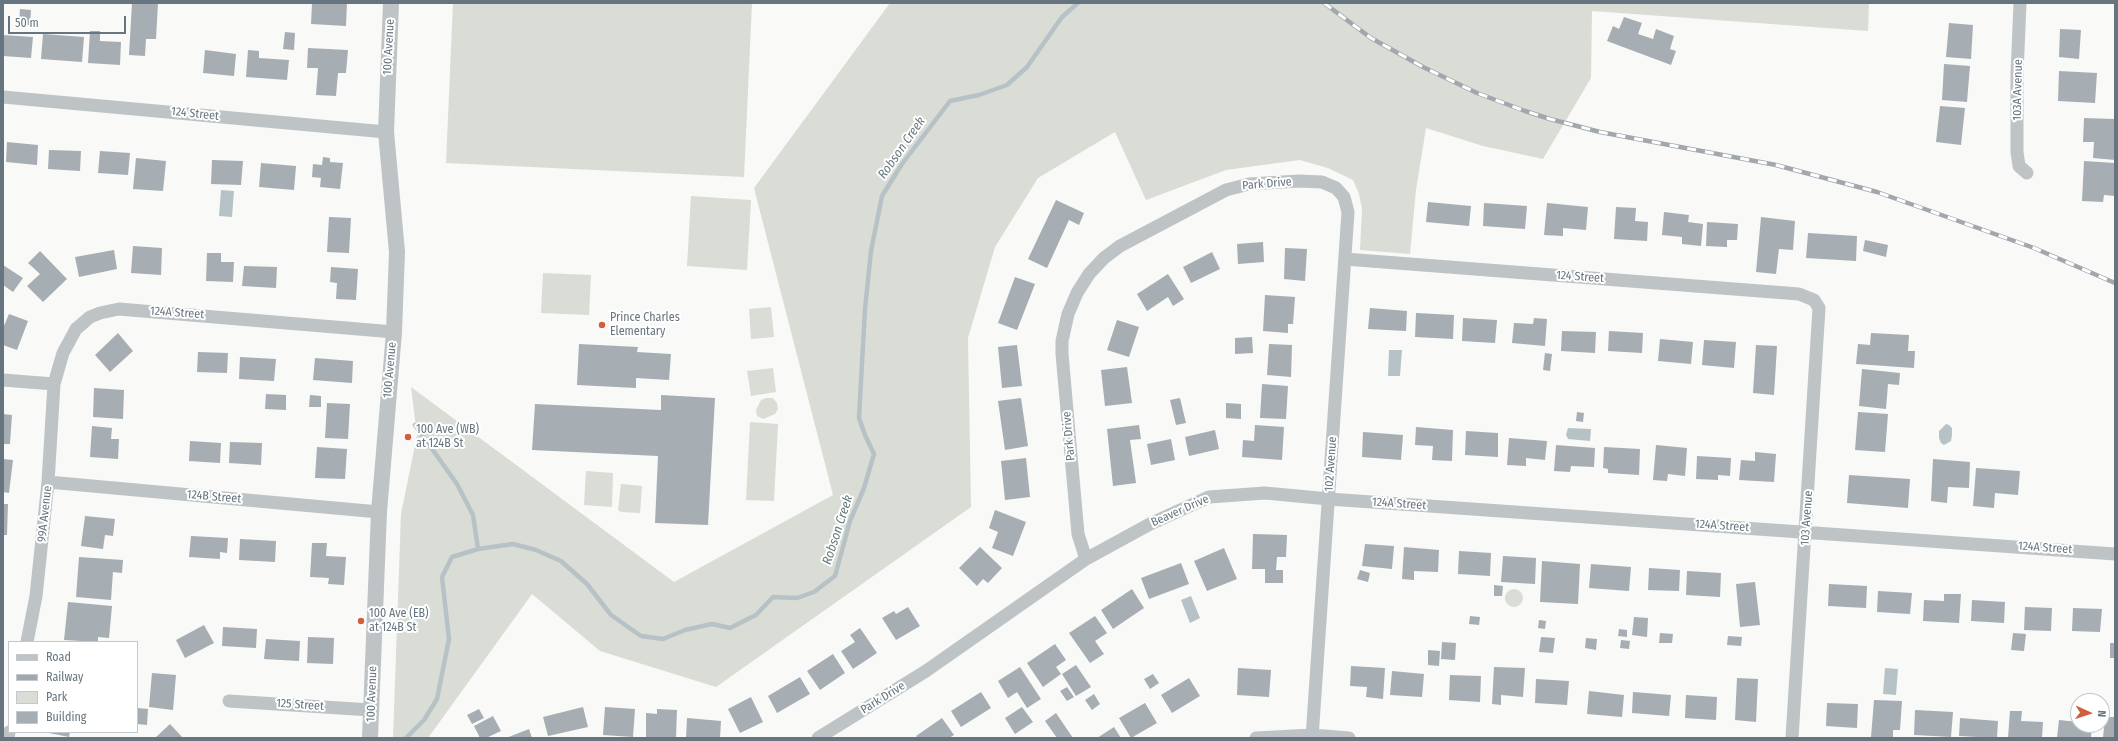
<!DOCTYPE html>
<html>
<head>
<meta charset="utf-8">
<style>
  body { margin:0 }
  #map { position:relative; width:2118px; height:741px; overflow:hidden; background:#f9f9f7; font-family:"Fira Sans Condensed",sans-serif }
  canvas { display:block }
  .frame { position:absolute; inset:0; border:4px solid #66757f; pointer-events:none }
  .legend { position:absolute; left:8px; top:641px; width:130px; height:92px; box-sizing:border-box; background:#fff; border:1px solid #c2c8cc; margin:0; padding:5px 7px; list-style:none; font-size:12px; color:#66757f }
  .legend li { display:flex; align-items:center; gap:8px; height:20px }
  .legend b { width:20px; border:1px solid #c2c8cc }
  .north { position:absolute; left:2070px; top:693px; width:40px; height:40px; box-sizing:border-box; background:#fff; border:1px solid #c2c8cc; border-radius:50%; rotate:93deg; font-size:11px; font-weight:700; line-height:16px; text-align:center; color:#66757f }
  .north::after { content:''; display:block; margin:auto; width:14px; height:18px; background:#d25e3d; clip-path:polygon(50% 0,100% 100%,50% 72%,0 100%) }
  .scale { position:absolute; left:8px; top:16px; width:118px; height:18px; box-sizing:border-box; border:2px solid #66757f; border-top:0; padding-left:5px; font-size:12px; line-height:14px; white-space:nowrap; color:#66757f; -webkit-text-stroke:3px #fff; paint-order:stroke }
</style>
</head>
<body>
<div id="map">
<canvas width="2118" height="741"></canvas>
<div class="frame"></div>
<ul class="legend">
<li><b style="height:5px;background:#bec3c6"></b>Road</li>
<li><b style="height:5px;background:#a1a7ac"></b>Railway</li>
<li><b style="height:11px;background:#d9ddd6"></b>Park</li>
<li><b style="height:11px;background:#a6aeb3"></b>Building</li>
</ul>
<div class="north">N</div>
<div class="scale">50 m</div>
</div>
<script>
const g = document.querySelector('canvas').getContext('2d');
g.lineJoin = 'round';
function fillPath(path, color) { g.fillStyle = color; g.fill(path, 'evenodd'); }
const toPath = rows => new Path2D(rows.map(r => 'M' + r).join(''));
function stroke(path, color, width, dash) { g.strokeStyle = color; g.lineWidth = width; g.lineCap = dash ? 'butt' : 'round'; g.setLineDash(dash || []); g.stroke(path); }
function drawText(font, color, halo, rows, align = 'center') {
  g.font = font + ' "Fira Sans Condensed",sans-serif'; g.lineWidth = 4; g.setLineDash([]); g.textBaseline = 'middle'; g.strokeStyle = halo; g.fillStyle = color; for (const [text, x, y, turn = 0] of rows) {
    g.save(); g.translate(x, y); g.rotate((+turn || 0) * Math.PI / 180); g.textAlign = isNaN(turn) ? turn : align; if (halo) g.strokeText(text, 0, 0); g.fillText(text, 0, 0); g.restore();
  }
}
fillPath(toPath([
  [453,3,752,3,744,177,446,163],
  [890,3,1869,3,1868,31,1592,11,1591,78,1543,159,1483,146,1426,128,1416,190,1410,254,1360,250,1362,209,1359,194,1353,180,1328,168,1300,160,1226,170,1146,200,1115,132,1038,178,995,247,968,338,971,507,716,687,600,651,532,594,428,738,393,738,401,514,417,435,411,387,674,582,833,495,754,188],
  [691,196,751,200,747,270,687,266],
  [543,273,591,275,589,315,541,313],
  [771,307,774,337,751,339,749,309],
  [773,368,776,392,751,396,747,371],
  [766,398,773,398,777,403,778,409,775,414,763,419,757,416,756,410,761,400],
  [750,422,778,424,774,501,746,500],
  [586,471,613,473,612,507,584,505],
  [621,484,642,486,640,513,621,512,618,510],
  '1505 598a9 9 0 1 1 18 0a9 9 0 1 1-18 0Z'
]), '#d9ddd6');
fillPath(toPath([
  [221,190,234,191,232,217,219,216],
  [1389,350,1402,350,1400,376,1388,376],
  [1946,424,1949,425,1952,428,1952,435,1951,441,1944,445,1941,443,1939,438,1939,431],
  [1568,428,1591,429,1590,441,1568,439,1566,435],
  [1191,596,1200,618,1190,623,1181,600],
  [1885,668,1898,669,1896,695,1883,694]
]), '#b7c2c6');
stroke(toPath([
  [415,425,457,484,473,515,478,549],
  [406,738,424,720,437,699,449,639,442,577,452,557,478,549,513,544,536,550,561,561,587,584,611,615,641,636,663,639,685,630,712,624,730,628,756,615,773,597,797,598,814,592,835,576,850,521,864,488,874,454,865,435,859,418,865,309,871,251,882,196,902,164,950,101,979,95,1007,85,1027,67,1062,17,1078,3]
]), '#b7c2c6', 4.5);
fillPath(toPath([
  [132,3,158,3,156,39,146,39,145,56,129,55],
  [312,3,347,3,346,26,311,24],
  [20,9,31,10,30,25,19,25],
  [1624,17,1642,23,1638,34,1653,39,1656,29,1674,36,1670,49,1676,51,1671,65,1607,41,1613,26,1619,29],
  [1949,23,1973,25,1971,59,1946,57],
  [2060,29,2081,30,2079,59,2059,57],
  [90,31,100,31,100,41,121,42,120,65,88,63],
  [285,32,295,33,294,50,283,49],
  [43,34,84,37,82,62,41,59],
  [3,35,33,37,31,58,3,56],
  [308,48,348,50,346,73,338,73,336,96,316,95,318,68,307,68],
  [205,50,236,54,234,76,203,73],
  [248,50,259,51,259,58,289,60,287,80,246,77],
  [1944,64,1970,66,1967,102,1942,100],
  [2059,71,2097,73,2095,103,2058,101],
  [1940,106,1965,108,1961,145,1936,142],
  [2084,118,2115,119,2115,160,2093,158,2094,142,2083,142],
  [7,142,38,145,37,165,6,162],
  [49,150,81,151,80,171,48,169],
  [100,151,130,153,128,175,98,173],
  [323,157,330,158,330,162,343,163,340,189,320,187,321,178,312,177,313,164,322,165],
  [136,158,166,161,163,191,133,189],
  [212,160,243,161,241,185,211,184],
  [2084,161,2115,163,2115,196,2104,195,2103,202,2082,201],
  [261,163,296,166,294,190,259,187],
  [1056,200,1084,213,1079,225,1069,220,1047,268,1028,259],
  [1428,202,1471,206,1469,226,1426,222],
  [1484,203,1527,206,1525,229,1483,226],
  [1547,203,1588,207,1586,230,1563,228,1563,236,1544,235],
  [1616,207,1636,208,1635,221,1648,222,1647,241,1614,239],
  [1664,212,1689,215,1688,222,1703,224,1701,246,1682,244,1682,237,1662,235],
  [329,217,351,218,349,253,327,252],
  [1761,217,1795,221,1793,250,1779,249,1776,274,1756,272],
  [1707,222,1738,224,1737,240,1727,240,1727,247,1706,246],
  [1808,233,1857,236,1856,261,1806,258],
  [1865,240,1888,245,1886,257,1863,251],
  [1263,242,1264,262,1238,264,1237,244],
  [133,246,162,248,161,275,131,273],
  [1285,248,1307,249,1305,281,1284,279],
  [114,250,117,269,79,277,75,257],
  [40,251,67,279,43,302,27,286,40,274,28,263],
  [1212,252,1220,269,1191,283,1183,267],
  [207,253,221,253,221,262,234,262,233,282,206,281],
  [3,265,23,278,13,292,3,285],
  [244,266,277,267,276,288,242,286],
  [331,267,358,269,356,300,336,299,337,283,330,282],
  [1168,274,1184,299,1173,306,1168,297,1147,311,1137,294],
  [1015,277,1035,284,1017,330,998,323],
  [1265,295,1295,297,1293,324,1288,324,1288,333,1263,331],
  [1370,308,1407,311,1406,331,1368,329],
  [1416,313,1454,315,1453,339,1415,337],
  [9,314,28,321,17,350,3,345,3,328],
  [1463,318,1497,320,1495,343,1462,341],
  [1534,318,1547,319,1545,346,1512,343,1514,323,1533,324],
  [1117,320,1139,327,1129,357,1107,350],
  [1562,331,1596,332,1595,353,1561,351],
  [1609,331,1643,333,1642,353,1608,351],
  [118,333,133,351,110,372,95,355],
  [1871,333,1909,335,1908,351,1915,351,1914,368,1856,364,1858,344,1870,345],
  [1252,337,1253,353,1235,354,1235,338],
  [1660,339,1693,342,1691,364,1658,361],
  [1704,340,1736,342,1734,368,1702,365],
  [579,344,638,347,637,352,671,354,669,380,636,378,636,388,577,385],
  [1269,344,1292,345,1291,377,1267,375],
  [1017,345,1022,386,1002,388,998,347],
  [1756,345,1777,346,1774,395,1753,393],
  [198,352,228,353,227,373,197,372],
  [1545,353,1552,354,1550,371,1543,370],
  [240,357,276,359,274,381,239,379],
  [315,358,353,361,352,383,313,380],
  [1127,367,1132,403,1105,406,1101,370],
  [1862,369,1900,373,1899,385,1888,384,1886,409,1859,406],
  [1262,384,1288,386,1286,419,1260,418],
  [94,388,124,390,123,419,93,417],
  [266,394,286,395,286,410,265,409],
  [310,395,321,396,321,407,309,407],
  [661,395,715,398,708,525,655,523,658,456,532,450,535,404,661,410],
  [1021,398,1028,446,1005,450,998,401],
  [1180,398,1186,423,1176,425,1170,400],
  [327,403,350,404,348,439,325,438],
  [1226,403,1241,404,1241,419,1226,418],
  [1577,412,1584,413,1583,422,1576,421],
  [1858,412,1888,414,1885,452,1855,450],
  [3,414,12,415,10,444,3,444],
  [1139,425,1141,439,1130,440,1136,483,1113,486,1107,429],
  [1255,425,1284,427,1282,460,1242,457,1243,440,1254,441],
  [92,426,112,428,111,439,119,439,118,459,90,457],
  [1416,427,1453,430,1452,461,1432,460,1433,446,1415,445],
  [1215,430,1219,449,1189,456,1185,437],
  [1466,431,1498,433,1498,457,1465,455],
  [1363,432,1403,435,1401,460,1362,457],
  [1509,438,1547,441,1545,460,1526,458,1526,466,1507,465],
  [1171,439,1175,460,1151,465,1147,444],
  [190,441,221,443,220,463,189,461],
  [230,442,262,443,261,465,229,463],
  [1556,445,1595,448,1594,467,1571,466,1570,472,1554,471],
  [1656,445,1687,448,1685,476,1668,474,1667,481,1653,480],
  [317,447,347,449,345,479,315,478],
  [1604,447,1640,449,1639,475,1608,473,1608,469,1603,468],
  [1755,452,1776,454,1774,482,1739,480,1741,460,1755,461],
  [1697,456,1731,458,1730,476,1718,475,1718,480,1696,479],
  [1026,458,1030,497,1005,500,1001,461],
  [3,459,13,460,9,493,3,492],
  [1933,459,1970,462,1969,488,1948,487,1947,503,1931,501],
  [1976,468,2020,471,2018,495,1995,493,1994,508,1973,506],
  [1849,475,1910,479,1908,508,1847,503],
  [3,504,8,504,7,535,3,535],
  [995,510,1026,522,1013,556,992,548,998,532,989,528],
  [85,516,115,519,113,536,105,535,103,549,81,546],
  [1253,534,1287,535,1286,557,1277,557,1276,570,1283,570,1283,583,1265,583,1265,569,1252,569],
  [191,536,228,538,227,553,220,552,220,559,189,557],
  [240,539,276,541,275,562,239,560],
  [312,543,327,543,326,556,346,557,344,585,328,584,329,578,310,577],
  [1365,544,1394,546,1392,569,1362,566],
  [980,547,1002,568,988,583,983,579,977,586,959,568],
  [1404,547,1439,550,1438,572,1414,571,1414,580,1402,579],
  [1224,548,1237,579,1207,591,1194,561],
  [1459,551,1491,553,1490,576,1458,574],
  [1503,556,1536,558,1535,584,1501,582],
  [79,557,123,560,122,573,113,572,111,600,76,597],
  [1542,561,1580,564,1578,604,1540,602],
  [1181,563,1189,584,1149,599,1141,578],
  [1591,564,1631,567,1629,591,1589,588],
  [1649,568,1680,570,1679,591,1648,590],
  [1360,570,1370,573,1368,582,1357,579],
  [1687,571,1721,573,1720,597,1686,595],
  [1755,582,1760,625,1740,627,1736,584],
  [1829,584,1867,586,1866,608,1828,606],
  [1494,585,1503,586,1502,596,1494,596],
  [1132,589,1144,608,1113,629,1101,610],
  [1878,591,1912,593,1910,614,1877,612],
  [1944,594,1961,594,1959,623,1923,621,1924,600,1944,601],
  [1972,600,2005,602,2004,623,1971,621],
  [68,602,112,606,109,638,98,637,98,642,64,640],
  [908,607,920,626,896,640,882,618,894,611,896,614],
  [2025,607,2052,608,2051,631,2024,630],
  [2073,608,2102,609,2100,632,2072,631],
  [1095,616,1107,633,1095,641,1104,654,1090,663,1069,633],
  [1470,616,1480,617,1479,625,1469,624],
  [1634,617,1648,618,1647,637,1632,635],
  [1539,620,1546,621,1545,629,1538,628],
  [204,625,214,643,185,658,176,640],
  [223,627,257,629,256,648,222,646],
  [860,628,877,653,853,669,841,651,855,642,850,635],
  [1619,629,1627,630,1627,637,1618,636],
  [1660,633,1673,634,1672,643,1659,643],
  [2013,633,2026,634,2024,651,2011,650],
  [1728,636,1742,637,1741,646,1727,645],
  [308,637,334,638,333,664,307,663],
  [1541,637,1555,638,1553,653,1539,652],
  [1586,638,1597,639,1596,650,1585,648],
  [266,639,300,641,299,661,264,659],
  [1621,640,1630,641,1629,649,1620,648],
  [1442,642,1456,643,1455,660,1441,659],
  [2110,643,2115,643,2115,658,2110,658],
  [1055,644,1066,660,1056,667,1061,674,1043,687,1027,663],
  [1428,650,1440,651,1439,666,1428,665],
  [833,654,845,673,820,690,807,671],
  [1076,665,1091,687,1076,696,1062,674],
  [1351,666,1385,668,1383,699,1366,697,1367,687,1350,686],
  [1020,667,1041,699,1027,708,1017,692,1008,698,998,681],
  [1494,667,1525,668,1523,697,1501,695,1501,705,1492,704],
  [1238,668,1271,670,1269,697,1237,695],
  [1392,671,1424,674,1422,697,1390,695],
  [152,673,176,675,173,710,149,707],
  [1153,674,1159,683,1150,689,1144,679],
  [1450,675,1481,676,1480,702,1449,700],
  [800,677,810,694,777,713,768,696],
  [1189,678,1200,696,1172,713,1161,695],
  [1737,678,1758,679,1756,722,1735,720],
  [1536,679,1569,681,1567,705,1535,703],
  [1067,687,1074,697,1067,701,1060,691],
  [1589,691,1624,695,1622,717,1587,714],
  [981,692,991,708,961,727,951,711],
  [1633,692,1671,695,1669,716,1632,713],
  [1094,694,1100,704,1092,710,1085,700],
  [1686,695,1717,697,1716,720,1685,718],
  [751,697,763,722,740,733,728,709],
  [1874,700,1902,701,1900,730,1893,730,1893,738,1871,737],
  [1145,703,1157,723,1131,738,1119,718],
  [1827,703,1858,704,1857,728,1826,726],
  [583,707,588,727,548,736,543,717],
  [605,707,635,709,633,737,603,735],
  [1022,707,1033,722,1015,734,1005,718],
  [137,708,148,709,147,725,137,724],
  [479,709,484,718,472,724,467,715],
  [657,709,677,710,676,738,646,737,646,713,657,714],
  [1915,710,1953,712,1951,737,1914,735],
  [2010,711,2022,711,2021,721,2043,722,2042,738,2008,738],
  [1056,713,1073,738,1057,738,1045,721],
  [493,716,501,731,486,738,480,738,474,726],
  [2105,717,2115,717,2115,738,2103,738],
  [687,718,721,721,720,738,686,738],
  [942,718,954,735,949,738,918,738,916,736],
  [1960,718,1998,721,1997,738,1959,736],
  [2059,720,2078,722,2078,725,2092,725,2091,738,2057,738],
  [170,724,183,738,155,738],
  [1114,727,1121,738,1097,738],
  [529,729,532,738,506,738],
  [44,732,70,732,69,737]
]), '#a6aeb3');
stroke(toPath([
  [2020,3,2017,74,2017,152,2019,166,2027,173],
  [3,97,386,132],
  [1345,259,1799,294,1814,300,1819,308,1792,738],
  [3,380,54,384,63,353,76,329,90,317,100,313,119,309,394,332],
  [48,482,379,512],
  [1086,559,1150,524,1209,497,1265,493,1329,499,2115,554],
  [27,642,36,596,48,482,54,384],
  [229,701,371,710],
  [8,738,9,732],
  [818,738,926,671,1086,559,1078,534,1062,354,1062,341,1068,314,1077,293,1089,274,1104,258,1120,246,1226,190,1249,184,1299,181,1322,182,1336,188,1344,197,1348,212,1312,738],
  [1256,738,1312,735,1349,738]
]), '#bec3c6', 13);
stroke(toPath([
  [370,738,379,512,394,332,397,252,386,132,391,3]
]), '#bec3c6', 16);
const rail = toPath([
  [1324,3,1371,38,1423,67,1477,93,1525,111,1550,119,1600,132,1776,165,1877,192,2034,248,2115,283]
]);
stroke(rail, '#a1a7ac', 4.5);
stroke(rail, '#fff', 3, [9]);
for (const [x, y, r, color] of [
  [602,325,4,"#d25e3d"],
  [408,437,4,"#d25e3d"],
  [361,621,4,"#d25e3d"]
]) { const dot = new Path2D(); dot.arc(x, y, r, 0, 2 * Math.PI); g.fillStyle = color; g.fill(dot); stroke(dot, '#fff', 1.5); }
drawText('12px', '#66757f', '#fff', [
  ["100 Avenue",389,47,-87],
  ["103A Avenue",2018,90,-89],
  ["124 Street",195,114,6],
  ["Park Drive",1267,184,-5],
  ["124 Street",1580,277,4],
  ["124A Street",177,313,4],
  ["100 Avenue",390,370,-85],
  ["Park Drive",1069,436,-95],
  ["102 Avenue",1331,464,-86],
  ["124B Street",214,497,5],
  ["124A Street",1399,504,4],
  ["Beaver Drive",1180,511,-24],
  ["99A Avenue",45,514,-84],
  ["103 Avenue",1807,518,-86],
  ["124A Street",1722,526,4],
  ["124A Street",2045,548,4],
  ["100 Avenue",372,694,-88],
  ["Park Drive",883,698,-32],
  ["125 Street",300,705,4]
]);
drawText('12px', '#66757f', '#fff', [
  ["Prince Charles",610,318],
  ["Elementary",610,332],
  ["100 Ave (WB)",416,430],
  ["at 124B St",416,444],
  ["100 Ave (EB)",369,614],
  ["at 124B St",369,628]
], 'left');
drawText('italic 13px', '#67797f', '#fff', [
  ["Robson Creek",902,148,-55],
  ["Robson Creek",838,530,-72]
]);
</script>
</body>
</html>
